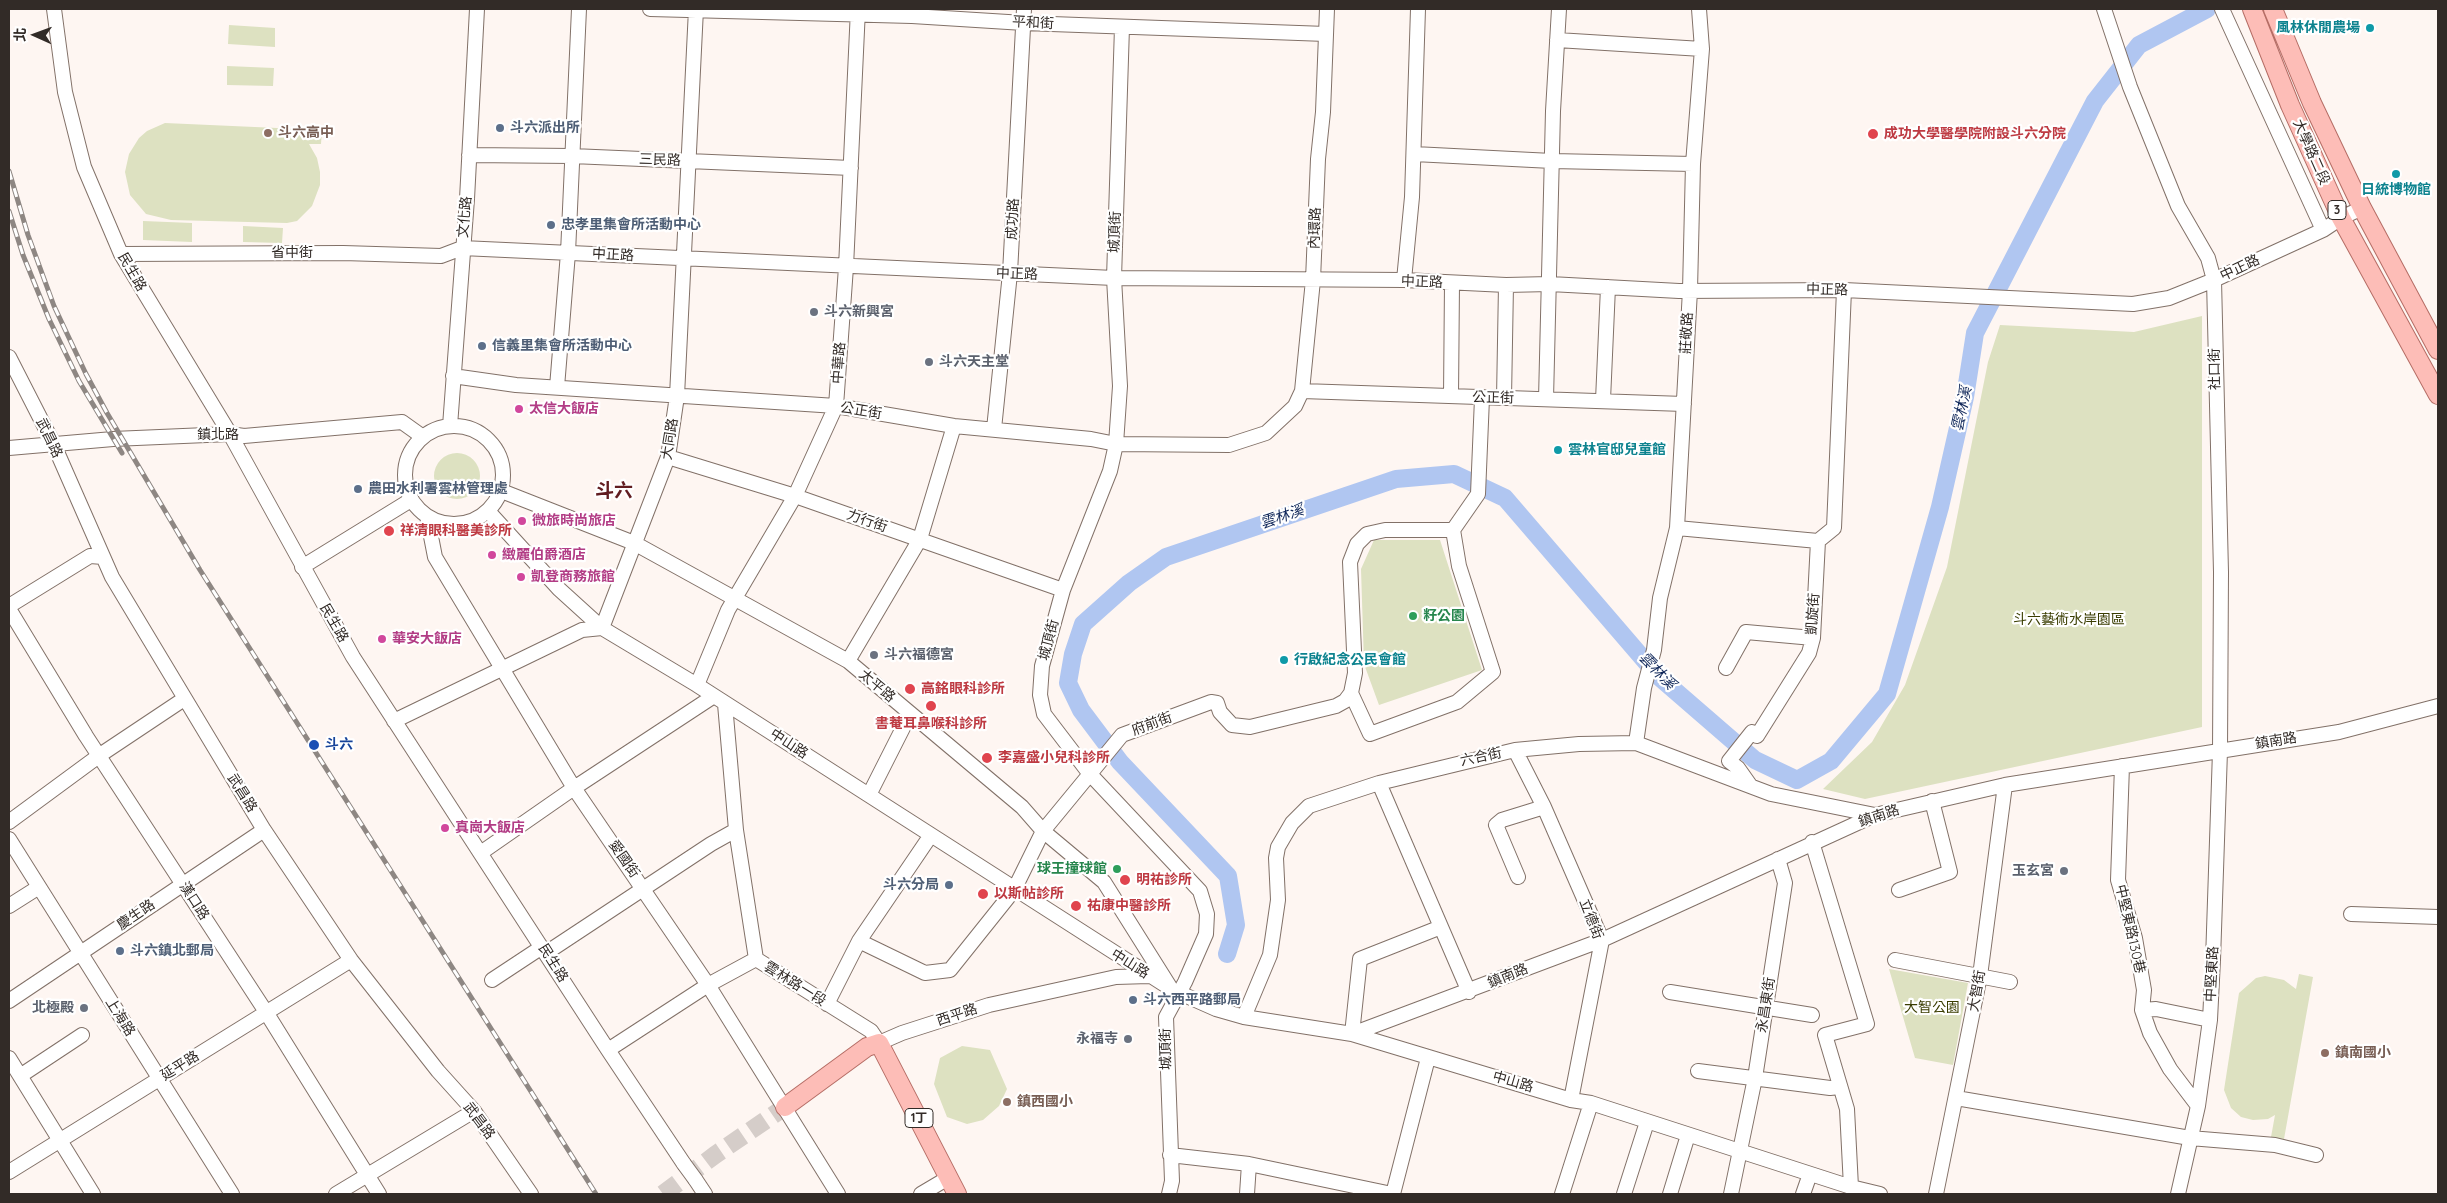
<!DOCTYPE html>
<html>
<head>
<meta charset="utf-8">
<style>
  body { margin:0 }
  #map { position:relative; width:2447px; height:1203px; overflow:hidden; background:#fef6f2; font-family:Quicksand,"Noto Sans TC",sans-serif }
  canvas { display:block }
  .frame { position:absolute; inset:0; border:10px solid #322b27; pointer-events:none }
  .north { position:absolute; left:10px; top:10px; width:50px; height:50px; -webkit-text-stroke:4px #fff; paint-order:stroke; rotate:272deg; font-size:14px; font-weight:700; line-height:20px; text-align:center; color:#322b27 }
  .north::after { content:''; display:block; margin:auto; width:18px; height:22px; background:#322b27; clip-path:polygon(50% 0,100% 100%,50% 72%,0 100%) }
</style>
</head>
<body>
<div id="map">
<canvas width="2447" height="1203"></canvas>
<div class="frame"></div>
<div class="north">北</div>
</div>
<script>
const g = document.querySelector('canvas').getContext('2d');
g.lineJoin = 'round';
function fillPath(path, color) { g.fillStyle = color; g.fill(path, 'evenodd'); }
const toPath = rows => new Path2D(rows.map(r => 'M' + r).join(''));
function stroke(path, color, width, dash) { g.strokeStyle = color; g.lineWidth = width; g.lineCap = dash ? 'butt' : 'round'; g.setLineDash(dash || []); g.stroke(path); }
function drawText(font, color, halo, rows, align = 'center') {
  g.font = font + ' Quicksand,"Noto Sans TC",sans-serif'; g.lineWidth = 4.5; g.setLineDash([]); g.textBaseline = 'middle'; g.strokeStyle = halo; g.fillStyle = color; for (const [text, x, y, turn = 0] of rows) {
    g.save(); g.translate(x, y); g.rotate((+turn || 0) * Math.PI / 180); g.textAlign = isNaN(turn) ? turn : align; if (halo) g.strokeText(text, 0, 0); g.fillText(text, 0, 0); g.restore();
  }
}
fillPath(toPath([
  [229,25,275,28,275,47,228,44],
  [227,66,274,68,273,86,227,85],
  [165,123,322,130,321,144,309,144,317,158,320,172,320,185,312,206,297,221,287,223,171,220,146,214,130,195,125,172,129,154,139,138,147,131],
  [143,221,192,223,192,242,143,240],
  [243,226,283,228,282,243,243,242],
  [2202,316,2202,727,1865,799,1823,789,1872,742,1905,685,1947,567,1988,362,2000,325,2134,332],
  '434 476a23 23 0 1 1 46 0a23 23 0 1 1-46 0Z',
  [1374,540,1440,540,1482,670,1379,705,1364,664,1361,569],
  [1889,969,1968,983,1953,1065,1915,1058],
  [2299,974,2313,977,2284,1139,2271,1137,2275,1115,2268,1119,2253,1120,2241,1117,2231,1108,2224,1090,2239,993,2256,978,2265,976,2284,980,2296,989],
  [962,1046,990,1050,1007,1089,999,1106,983,1120,967,1124,947,1117,934,1084,940,1058]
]), '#dde1c1');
stroke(toPath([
  [1227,954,1236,925,1228,876,1120,762,1081,710,1068,683,1073,654,1083,624,1129,583,1166,557,1396,479,1454,474,1505,498,1658,676,1755,760,1797,780,1831,761,1887,694,1940,507,1965,397,1975,333,2095,101,2139,45,2207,9]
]), '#b0c6f1', 18);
stroke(toPath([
  [663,1194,715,1155,785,1107]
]), '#d5cdc9', 18, [18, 9]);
const minor = toPath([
  [54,9,65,92,84,167,121,254,230,434,353,657,608,1050,684,1164],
  [650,9,912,16,1024,23,1326,34],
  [2104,9,2130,87,2178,206,2208,258,2214,280,2221,572,2220,751,2213,960,2210,1020,2198,1106,2178,1194],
  [2222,9,2323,230],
  [1122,27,1114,278,1120,386,1116,444,1110,471,1063,590,1042,666,1040,695,1044,714,1089,773,1200,891,1207,914,1206,934,1185,982,1166,1017,1172,1181,1169,1194],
  [1557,40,1702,49],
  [1414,154,1552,161,1693,164],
  [469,155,572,156,851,168],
  [121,254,343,253,441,256,462,248,1114,278,1404,280,1506,285,1550,284,1679,291,1844,290,2133,304,2169,298,2214,280,2323,230,2341,218,2362,208],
  [1404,280,1412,197,1418,9],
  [9,357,54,445,112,577,264,830,351,960,438,1071,474,1111,531,1194],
  [453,376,516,385,836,406,954,426,1091,439,1116,444,1229,445,1266,433,1295,406,1302,391,1313,280,1318,159,1323,112,1327,9],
  [557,387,568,253,579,9],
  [1302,391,1684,404],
  [1451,396,1452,283],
  [1504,398,1506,285],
  [1546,399,1553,111,1559,9],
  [1603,400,1608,287],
  [450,426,467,199,477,9],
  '405 475a49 49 0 1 1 98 0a49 49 0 1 1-98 0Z',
  [994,429,1010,273,1024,9],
  [9,448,113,439,230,434,244,436,402,422,423,437],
  [668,457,795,496,1063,590],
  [499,490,634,543,848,661,1022,807,1043,831,1104,882,1170,987],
  [488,511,559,589,602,628,697,685,1173,990,1216,1009,1244,1017,1352,1034,1571,1100,1591,1103,1851,1187,1880,1194],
  [427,516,435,557,574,788,708,985,838,1194],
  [1677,528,1818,541],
  [1818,541,1834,528,1844,290],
  [302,567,406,503,411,498],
  [9,606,90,556,103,557],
  [9,609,86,736,266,1012,379,1194],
  [848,661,920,539,954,426],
  [1726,668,1746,632,1813,638],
  [697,685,728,610,795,496,836,406,846,267,858,9],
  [1351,693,1370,734,1457,702,1493,672,1459,566,1453,530],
  [725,704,736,830,756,959,871,1031,879,1043,902,1033,989,1005,1116,977,1149,976],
  [394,721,582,630,602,628,668,457,677,396,696,9],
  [1636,743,1644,688,1654,650,1660,598,1677,528,1690,290,1693,164,1702,49,1699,9],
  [1515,750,1544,807,1602,940,1571,1100],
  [2122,766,2118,880,2135,938,2144,990,2142,1010,2150,1033,2170,1069,2198,1106],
  [1379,783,1469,992],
  [1750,785,1738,768,1729,761,1752,732,1757,736,1809,653,1813,638,1818,541],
  [869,795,910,714],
  [9,822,100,755,184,699],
  [9,839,232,1194],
  [1812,842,1867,1024,1825,1035,1847,1109,1851,1187],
  [482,852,574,788,714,696],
  [1518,877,1496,825,1502,820,1544,807],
  [1899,890,1950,872,1932,801],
  [9,906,39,887],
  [2351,914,2438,917],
  [859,941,925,973,950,970,1014,890,1043,831,1122,735,1211,702,1217,703,1220,712,1232,725,1250,727,1336,706,1345,701,1351,693,1355,673,1350,562,1357,544,1367,534,1385,530,1453,530,1478,494,1482,398],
  [546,953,711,844,736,830],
  [1895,960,2010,982],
  [492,980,542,947],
  [1670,992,1812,1015],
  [9,1001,264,830],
  [827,1004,859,941,931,835],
  [2142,1010,2156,1009,2210,1020],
  [1244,1017,1270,955,1278,900,1276,858,1278,847,1292,823,1309,806,1379,783,1515,750,1579,744,1636,743,1771,794,1875,815],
  [1352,1034,1602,940,1875,815,2005,785,2339,732,2438,706],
  [1352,1034,1360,959,1441,927],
  [608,1050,708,985,756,959],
  [9,1058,93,1194],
  [1698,1071,1830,1088,1839,1087],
  [20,1076,82,1035],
  [1956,1098,2190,1138,2275,1145,2316,1155],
  [1170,1155,1249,1164,1392,1194],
  [9,1172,351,960],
  [695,1179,705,1194],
  [336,1194,474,1111],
  [921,1194,948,1178],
  [1247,1194,1249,1164],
  [1393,1194,1428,1058],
  [1562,1194,1591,1103],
  [1624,1194,1647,1122],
  [1670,1194,1688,1135],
  [1731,1194,1755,1078,1785,883,1778,859],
  [1803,1194,1810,1174],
  [1936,1194,1980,976,2005,785]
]);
const major = toPath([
  [2252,9,2290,105,2341,218,2438,395],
  [2273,9,2312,103,2362,208,2438,350],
  [785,1107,867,1047,879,1043,957,1194]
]);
stroke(minor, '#827168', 16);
stroke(major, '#b56d65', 20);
stroke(minor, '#fff', 14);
stroke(major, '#fdbdb7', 18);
const rail = toPath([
  [9,171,28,235,54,306,86,374,107,413,200,570,596,1194],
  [9,211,23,255,49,319,79,381,122,453]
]);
stroke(rail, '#8e8783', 5);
stroke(rail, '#fff', 3, [9]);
const minorBridge = toPath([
  [684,1164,695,1179]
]);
stroke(minorBridge, '#827168', 16, []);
stroke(minorBridge, '#fff', 14);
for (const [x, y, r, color] of [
  [2370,28,5,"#0f9aa8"],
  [500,128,5,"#5c6f8a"],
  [268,133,5,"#8d6e63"],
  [1873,134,6,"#e0444e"],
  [2396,174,5,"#0f9aa8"],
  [551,225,5,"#5c6f8a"],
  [814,312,5,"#6b7280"],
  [482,346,5,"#5c6f8a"],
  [929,362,5,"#6b7280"],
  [519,409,5,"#d1479c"],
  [1558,450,5,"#0f9aa8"],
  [358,489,5,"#5c6f8a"],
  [522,521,5,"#d1479c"],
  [389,531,6,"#e0444e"],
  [492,555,5,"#d1479c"],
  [521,577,5,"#d1479c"],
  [1413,616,5,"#2e9e5b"],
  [382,639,5,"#d1479c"],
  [874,655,5,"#6b7280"],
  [1284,660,5,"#0f9aa8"],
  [910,689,6,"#e0444e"],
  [931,706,6,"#e0444e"],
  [314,745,6,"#1a4fb4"],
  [987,758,6,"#e0444e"],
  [445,828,5,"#d1479c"],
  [1117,869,5,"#2e9e5b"],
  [2064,871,5,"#6b7280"],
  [1125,880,6,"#e0444e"],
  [949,885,5,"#5c6f8a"],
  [983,894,6,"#e0444e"],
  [1076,906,6,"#e0444e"],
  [120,951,5,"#5c6f8a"],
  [1133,1000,5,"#5c6f8a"],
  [84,1008,5,"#6b7280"],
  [1128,1039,5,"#6b7280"],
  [2325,1053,5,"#8d6e63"],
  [1007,1102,5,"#8d6e63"]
]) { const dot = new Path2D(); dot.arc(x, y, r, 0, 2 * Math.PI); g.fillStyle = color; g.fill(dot); stroke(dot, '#fff', 2); }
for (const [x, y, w] of [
  [2337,210,18],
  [919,1118,28]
]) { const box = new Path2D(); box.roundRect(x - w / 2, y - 9.5, w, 19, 4); g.fillStyle = '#fff'; g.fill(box); stroke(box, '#322b27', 1); }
drawText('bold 12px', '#322b27', null, [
  ["3",2337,210],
  ["1丁",919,1118]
]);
drawText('14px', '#322b27', '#fff', [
  ["平和街",1033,23,3],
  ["大學路二段",2311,152,66],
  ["三民路",660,160,2],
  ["文化路",465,217,-85],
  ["成功路",1013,219,-87],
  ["內環路",1315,228,-88],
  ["城頂街",1115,232,-88],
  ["省中街",292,253],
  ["中正路",613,255,3],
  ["中正路",2240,268,-25],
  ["民生路",132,272,60],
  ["中正路",1017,274,2],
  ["中正路",1422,282,2],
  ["中正路",1827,290,1],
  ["莊敬路",1687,333,-87],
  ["中華路",839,363,-86],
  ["社口街",2215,369,-91],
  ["公正街",1493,398,1],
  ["公正街",861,411,9],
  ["鎮北路",218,435],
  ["武昌路",49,438,64],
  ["大同路",670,439,-81],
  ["力行街",867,521,19],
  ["凱旋街",1813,614,-86],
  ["民生路",334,623,60],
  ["城頂街",1049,640,-75],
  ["太平路",877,686,40],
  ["府前街",1152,724,-20],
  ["鎮南路",2276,741,-9],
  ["中山路",789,744,33],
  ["六合街",1481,757,-12],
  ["武昌路",242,793,58],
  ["鎮南路",1879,816,-18],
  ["愛國街",624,859,55],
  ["漢口路",194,901,57],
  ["慶生路",136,915,-34],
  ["立德街",1591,919,69],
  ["中堅東路130巷",2130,929,77],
  ["民生路",553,963,58],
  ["中山路",1130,964,32],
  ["中堅東路",2212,974,-87],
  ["鎮南路",1508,976,-22],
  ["雲林路一段",795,984,32],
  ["大智街",1977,991,-80],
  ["永昌東街",1766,1005,-81],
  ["西平路",957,1015,-18],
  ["上海路",120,1017,58],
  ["城頂街",1166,1049,-91],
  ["延平路",180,1066,-32],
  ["中山路",1513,1082,16],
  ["武昌路",479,1121,53]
]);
drawText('bold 14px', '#0d838f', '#fff', [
  ["風林休閒農場",2360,28,"right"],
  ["日統博物館",2396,190,"center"],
  ["雲林官邸兒童館",1568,450],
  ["行啟紀念公民會館",1294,660]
], 'left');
drawText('bold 14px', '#4e5e75', '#fff', [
  ["斗六派出所",510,128],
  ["忠孝里集會所活動中心",561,225],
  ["信義里集會所活動中心",492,346],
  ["農田水利署雲林管理處",368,489],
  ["斗六分局",939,885,"right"],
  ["斗六鎮北郵局",130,951],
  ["斗六西平路郵局",1143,1000]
], 'left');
drawText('bold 14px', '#785e54', '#fff', [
  ["斗六高中",278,133],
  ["鎮南國小",2335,1053],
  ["鎮西國小",1017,1102]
], 'left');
drawText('bold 14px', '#be3a42', '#fff', [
  ["成功大學醫學院附設斗六分院",1884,134],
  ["祥清眼科醫美診所",400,531],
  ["高銘眼科診所",921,689],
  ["書菴耳鼻喉科診所",931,724,"center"],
  ["李嘉盛小兒科診所",998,758],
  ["明祐診所",1136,880],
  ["以斯帖診所",994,894],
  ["祐康中醫診所",1087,906]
], 'left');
drawText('bold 14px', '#5b616d', '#fff', [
  ["斗六新興宮",824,312],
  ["斗六天主堂",939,362],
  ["斗六福德宮",884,655],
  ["玉玄宮",2054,871,"right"],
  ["北極殿",74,1008,"right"],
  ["永福寺",1118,1039,"right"]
], 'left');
drawText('bold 14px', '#b23c85', '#fff', [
  ["太信大飯店",529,409],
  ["微旅時尚旅店",532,521],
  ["緻麗伯爵酒店",502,555],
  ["凱登商務旅館",531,577],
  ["華安大飯店",392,639],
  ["真崗大飯店",455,828]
], 'left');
drawText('bold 14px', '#27864d', '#fff', [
  ["籽公園",1423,616],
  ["球王撞球館",1107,869,"right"]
], 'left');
drawText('14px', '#3a3d01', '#fff', [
  ["斗六藝術水岸園區",2069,620],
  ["大智公園",1932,1008]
]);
drawText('bold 14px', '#164399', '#fff', [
  ["斗六",325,745]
], 'left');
drawText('italic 15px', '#11285a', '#fff', [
  ["雲林溪",1962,409,-78],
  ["雲林溪",1282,517,-19],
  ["雲林溪",1657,671,46]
]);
drawText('bold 19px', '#611c20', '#fff', [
  ["斗六",614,491]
]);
</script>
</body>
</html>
